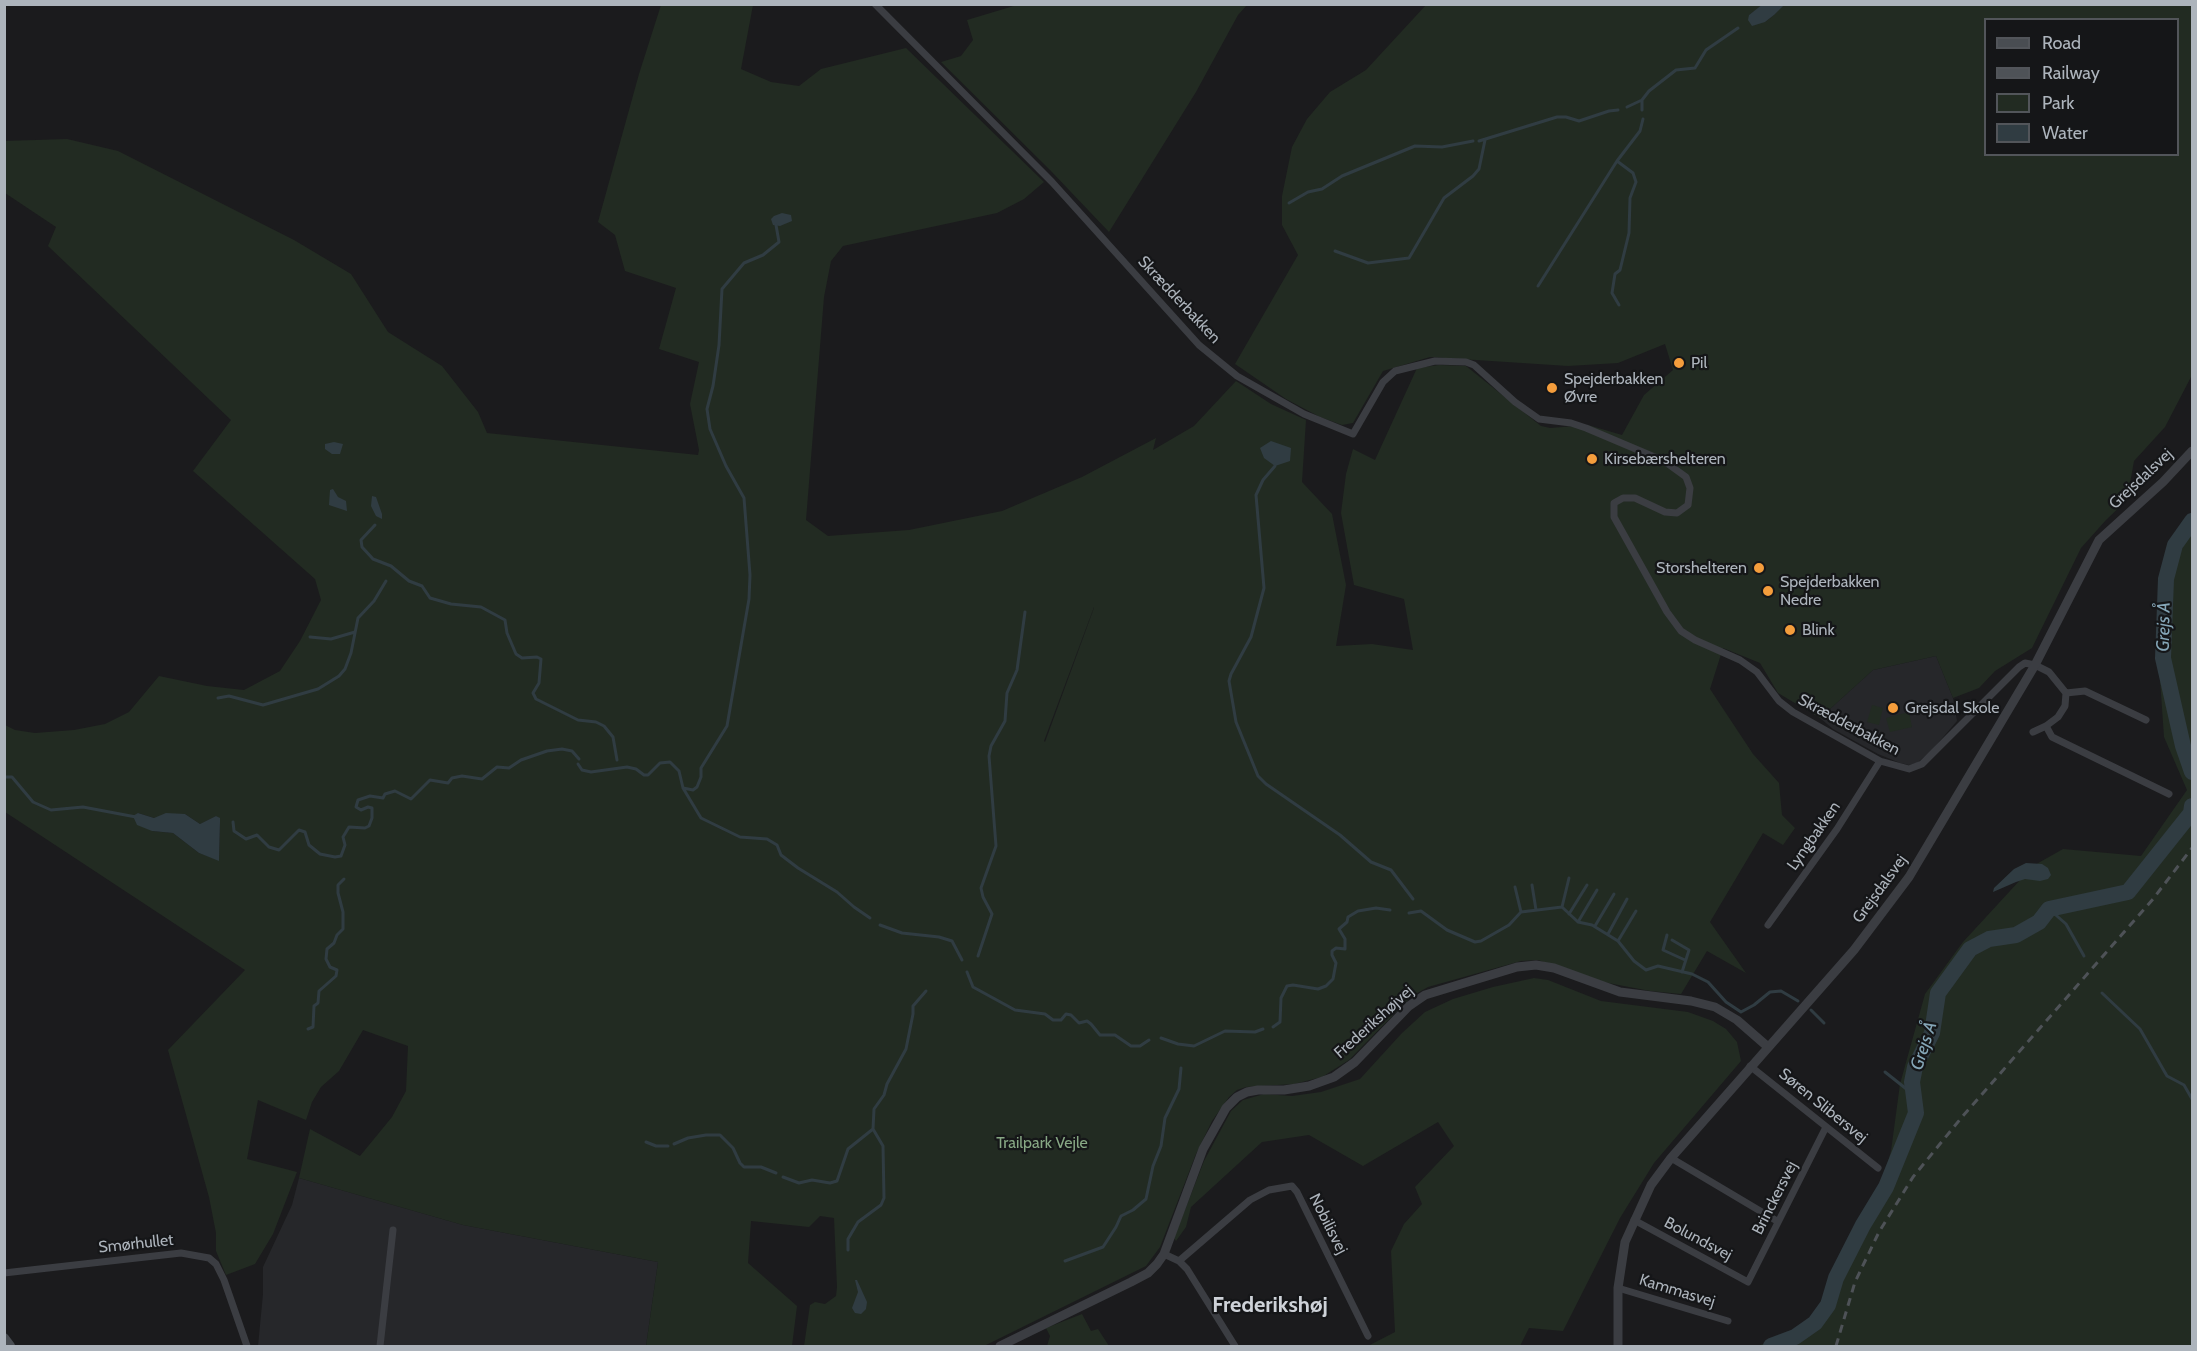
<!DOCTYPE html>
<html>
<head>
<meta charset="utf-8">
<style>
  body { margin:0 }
  #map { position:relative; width:2197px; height:1351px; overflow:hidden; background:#1b1b1d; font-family:Cabin,sans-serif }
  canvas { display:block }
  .frame { position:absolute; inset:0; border:6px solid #adb4bc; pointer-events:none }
  .legend { position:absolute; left:1984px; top:18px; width:195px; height:138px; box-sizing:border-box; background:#151618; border:2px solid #52555a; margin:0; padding:8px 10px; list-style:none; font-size:18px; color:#adb4bc }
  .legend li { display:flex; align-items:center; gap:12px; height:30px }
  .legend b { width:30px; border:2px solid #52555a }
</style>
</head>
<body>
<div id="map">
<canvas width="2197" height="1351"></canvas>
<div class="frame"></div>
<ul class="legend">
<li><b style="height:8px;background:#494d52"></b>Road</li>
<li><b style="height:8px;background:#4e5257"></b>Railway</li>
<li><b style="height:16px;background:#222b22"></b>Park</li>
<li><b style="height:16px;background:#303c42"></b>Water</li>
</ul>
</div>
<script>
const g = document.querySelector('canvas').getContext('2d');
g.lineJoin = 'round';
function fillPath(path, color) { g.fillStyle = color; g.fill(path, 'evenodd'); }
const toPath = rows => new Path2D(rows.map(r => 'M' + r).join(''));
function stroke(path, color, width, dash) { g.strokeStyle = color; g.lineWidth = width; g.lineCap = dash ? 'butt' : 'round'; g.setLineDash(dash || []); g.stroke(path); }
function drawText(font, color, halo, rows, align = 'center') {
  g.font = font + ' Cabin,sans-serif'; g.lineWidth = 4.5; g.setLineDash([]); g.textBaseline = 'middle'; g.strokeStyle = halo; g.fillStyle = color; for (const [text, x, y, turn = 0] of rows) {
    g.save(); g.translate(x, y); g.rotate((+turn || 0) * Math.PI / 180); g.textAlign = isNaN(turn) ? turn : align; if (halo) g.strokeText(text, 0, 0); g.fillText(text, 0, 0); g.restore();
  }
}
fillPath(toPath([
  [1936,656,1953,698,1957,721,1932,750,1917,763,1909,765,1900,763,1878,754,1833,729,1820,718,1873,670],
  [299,1178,463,1225,658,1262,646,1346,258,1346,263,1294,263,1267,292,1205]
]), '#26272a');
fillPath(toPath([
  [1784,4,2192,5,2192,375,2165,427,2134,461,2127,500,2106,520,2081,548,2032,648,1995,671,1979,688,1953,698,1936,656,1873,670,1820,718,1778,693,1760,663,1723,648,1710,689,1753,754,1779,783,1782,815,1795,828,1783,845,1763,833,1710,922,1746,973,1707,951,1681,994,1650,991,1603,982,1538,960,1521,961,1428,987,1412,996,1349,1060,1322,1077,1294,1084,1246,1087,1237,1090,1229,1097,1212,1121,1196,1154,1160,1247,1146,1266,984,1346,804,1346,810,1305,815,1302,825,1304,836,1296,837,1287,834,1218,820,1216,809,1227,751,1221,748,1263,797,1306,792,1346,646,1346,658,1262,463,1225,299,1178,310,1129,360,1156,392,1117,406,1091,408,1046,363,1030,339,1071,321,1087,312,1102,306,1120,258,1100,247,1159,297,1172,273,1234,255,1264,226,1275,216,1251,216,1233,209,1197,168,1050,245,970,5,812,5,725,15,730,35,733,74,730,105,724,129,712,159,676,207,686,244,690,280,671,300,641,321,600,315,579,193,471,231,420,48,246,56,227,5,193,4,141,67,139,118,151,294,240,351,274,388,332,442,366,478,412,487,433,698,455,699,450,690,404,699,362,659,349,676,288,625,271,615,235,598,222,639,74,661,5,753,5,741,69,771,82,799,86,821,69,906,48,1044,182,1024,199,997,213,843,246,831,261,824,297,806,520,828,536,909,530,1002,511,1082,477,1156,438,1153,450,1194,426,1236,381,1271,404,1306,420,1302,482,1332,514,1346,585,1336,646,1372,644,1413,650,1404,599,1354,585,1341,513,1346,474,1353,449,1375,460,1417,368,1439,365,1466,366,1541,426,1550,428,1588,425,1622,435,1644,395,1673,370,1665,344,1618,363,1568,366,1430,357,1383,371,1353,423,1342,425,1320,417,1286,399,1235,364,1298,255,1282,225,1282,196,1292,147,1307,119,1330,92,1366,70,1426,5,1763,5,1749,15,1765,22,1774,15],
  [1986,20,2178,20,2178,154,1986,154],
  [1094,607,1094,608,1045,742,1044,741],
  [138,813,154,818,185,814,200,824,216,816,219,818,220,822,219,860,199,853,173,833,152,831],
  [1017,5,1247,5,1238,15,1196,92,1109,232,1050,170,941,62,961,56,973,40,967,20],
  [2192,528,2192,1346,1758,1346,1805,1326,1820,1311,1832,1277,1881,1185,1891,1151,1900,1084,1925,994,1963,942,2033,866,2063,849,2141,856,2187,790,2164,737,2157,636,2171,571],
  [1872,705,1883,708,1879,725,1867,722],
  [1909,712,1912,727,1890,732,1886,718],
  [1534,978,1548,980,1601,1001,1688,1012,1713,1021,1726,1029,1737,1042,1741,1061,1654,1163,1620,1218,1563,1331,1529,1328,1520,1346,1368,1346,1395,1332,1391,1251,1404,1224,1422,1204,1415,1187,1454,1146,1438,1122,1363,1166,1309,1135,1262,1142,1191,1207,1186,1227,1176,1241,1174,1238,1204,1161,1231,1111,1243,1100,1264,1094,1292,1096,1321,1092,1360,1079,1402,1033,1425,1012,1453,999,1493,987],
  [1082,1314,1091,1331,1098,1329,1109,1346,1047,1346,1050,1336,1046,1328]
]), '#222b22');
fillPath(toPath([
  [1763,4,1784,5,1774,15,1765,22,1752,26,1748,20,1749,15],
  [782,213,791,215,792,221,780,226,773,225,771,219,774,216],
  [1271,441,1291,448,1290,461,1275,466,1264,458,1260,448],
  [334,442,343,444,340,454,332,454,325,449,325,444],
  [333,489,338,497,346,501,347,511,329,505,330,490],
  [372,496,376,497,382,514,382,519,376,516,371,506],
  [138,813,154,818,166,813,185,814,200,824,216,816,220,818,220,822,219,861,199,853,173,833,152,831,137,825,133,816],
  [2026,863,2042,864,2048,868,2051,875,2048,879,2040,881,2025,879,2016,882,1993,892,1994,888,2014,869],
  [855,1280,857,1280,867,1302,866,1309,861,1314,855,1313,852,1308,858,1292]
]), '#303c42');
stroke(toPath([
  [1642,100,1642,110],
  [1627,107,1642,100,1649,91,1676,70,1695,68,1706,50,1738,28],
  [1479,141,1557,117,1566,117,1579,121,1609,111,1618,110],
  [1289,203,1308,192,1322,189,1342,176,1415,146,1442,147,1473,141],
  [1335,251,1368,263,1409,258,1444,198,1473,176,1479,169,1485,140],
  [1538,286,1617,161],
  [1619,305,1612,293,1615,274,1620,270,1629,233,1630,198,1636,182,1633,173,1617,161,1640,131,1643,119],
  [1275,466,1263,480,1256,495,1264,588,1251,637,1231,674,1229,681,1236,722,1258,776,1266,784,1340,835,1371,862,1391,870,1413,899],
  [375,525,361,540,362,547,373,559,391,566,409,581,422,586,430,598,451,604,481,607,505,620,507,633,516,654,522,658,537,657,541,659,539,683,533,693,536,699,578,720,596,722,604,726,613,737,617,760],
  [310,637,331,639,355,632],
  [218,698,229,696,263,705,318,689,339,676,345,669,351,653,358,618,374,601,386,581],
  [578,764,582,770,591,772,627,767,636,769,644,775,648,775,660,763,670,762,679,771,683,788,701,818,740,837,767,839,777,845,781,855,798,868,837,892,854,907,870,918],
  [4,777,12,777,33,802,51,810,83,807,136,817],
  [683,788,693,790,697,787,701,777,701,768,727,726,749,599,750,575,744,498,726,466,710,429,707,409,713,386,719,345,722,289,744,263,763,255,779,242,776,225],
  [233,822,234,831,246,839,257,835,269,847,279,850,299,830,305,832,309,845,320,854,335,857,341,856,345,845,343,837,349,827,365,828,369,826,372,818,372,808,368,807,361,810,356,807,358,800,370,796,383,798,385,794,395,791,411,799,430,780,448,783,452,778,462,776,482,779,497,767,509,768,521,760,547,751,562,749,572,751,579,759],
  [1532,885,1536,910],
  [1515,887,1521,912],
  [1562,907,1569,878],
  [2049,909,2066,924,2084,956],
  [1409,913,1421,911,1447,930,1475,942,1481,941,1509,925,1521,912,1562,907,1578,922,1592,925,1618,941,1634,961,1646,970,1658,966,1692,974,1708,982,1726,1002,1741,1012,1754,1005,1770,992,1781,991,1798,1001],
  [1569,914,1587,885],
  [1578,922,1597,890],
  [880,925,902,933,939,937,952,941,962,960],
  [1595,926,1614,894],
  [1608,934,1627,899],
  [1667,935,1663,950,1685,960],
  [1672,940,1689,950,1682,972],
  [1618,941,1636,911],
  [978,956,992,914,983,897,981,888,996,846,989,756,991,746,1005,721,1007,693,1017,670,1025,612],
  [967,972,973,987,1015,1010,1045,1014,1053,1020,1061,1020,1066,1014,1071,1015,1079,1023,1087,1021,1091,1024,1100,1035,1115,1035,1131,1046,1140,1046,1149,1040],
  [2102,993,2140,1029,2167,1076,2184,1085,2192,1099],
  [1811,1010,1824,1023],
  [1273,1027,1280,1022,1281,998,1287,986,1293,985,1318,989,1326,986,1333,979,1336,963,1332,955,1332,951,1336,948,1345,949,1345,939,1339,929,1347,922,1348,917,1358,911,1376,908,1390,910],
  [308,1029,313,1027,314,1006,318,1003,319,991,336,976,337,970,330,967,326,959,327,949,334,943,337,935,343,929,343,912,338,893,338,885,344,879],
  [1161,1038,1178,1044,1194,1046,1225,1031,1255,1032,1263,1029],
  [1885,1072,1914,1095],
  [646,1142,656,1146,668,1146],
  [674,1144,688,1138,706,1135,720,1135,733,1148,740,1163,744,1167,761,1167,776,1173],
  [783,1177,799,1183,812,1180,830,1183,837,1181,848,1149,873,1129,874,1109,884,1095,887,1084,906,1049,913,1014,913,1006,926,991],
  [848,1250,848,1239,858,1222,881,1205,884,1198,883,1146,873,1129],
  [1065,1261,1103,1247,1116,1227,1121,1216,1133,1210,1146,1199,1153,1166,1161,1146,1165,1118,1179,1089,1181,1068]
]), '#303c42', 3);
stroke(toPath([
  [2192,521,2175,545,2166,579,2163,658,2183,746,2192,772],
  [1771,1346,1795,1337,1815,1323,1828,1305,1836,1278,1863,1225,1886,1187,1916,1113,1912,1082,1915,1067,1932,1033,1938,993,1970,949,1989,939,2016,935,2039,922,2049,909,2128,892,2191,813,2192,806]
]), '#303c42', 16);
stroke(toPath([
  [875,4,1052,182,1199,345,1237,376,1304,414,1353,434,1383,382,1395,371,1435,361,1466,362,1474,365,1515,402,1539,419,1571,423,1586,428,1664,461,1686,477,1690,488,1688,505,1677,513,1665,512,1635,498,1623,498,1614,503,1614,517,1667,612,1681,631,1695,640,1740,660,1757,672,1779,701,1793,712,1880,761,1909,769,1922,764,2019,667,2025,663,2035,665,2049,672,2066,693,2065,706,2058,717,2046,726,2033,732],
  [2066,693,2085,691,2146,720],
  [2046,726,2052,737,2169,794],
  [1768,925,1837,829,1880,761],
  [1750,1066,1878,1168],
  [1671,1158,1777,1221],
  [1634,1220,1748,1282,1826,1127],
  [1164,1254,1179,1261,1187,1269,1235,1346],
  [1179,1261,1250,1200,1269,1190,1292,1186,1297,1192,1368,1336],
  [4,1273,181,1253,209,1258,216,1264,224,1280,247,1346],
  [1618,1288,1728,1321],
  [380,1346,393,1230]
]), '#3b3d42', 7);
stroke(toPath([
  [1000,1346,1131,1282,1148,1273,1157,1264,1164,1254,1203,1149,1226,1108,1237,1097,1247,1092,1258,1090,1284,1090,1309,1086,1334,1077,1355,1062,1409,1006,1425,995,1517,967,1536,965,1554,968,1620,992,1691,1001,1715,1007,1737,1020,1768,1047],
  [1618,1346,1618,1288,1625,1242,1651,1185,1671,1158,1854,950,1909,877,2035,665,2099,540,2163,482,2192,451]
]), '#3b3d42', 9);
stroke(toPath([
  [4,1338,10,1346]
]), '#494d52', 10);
stroke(toPath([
  [1836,1346,1855,1282,1879,1232,1913,1177,1962,1117,2153,899,2192,848]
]), '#4e5257', 3, [8, 6]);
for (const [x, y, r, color] of [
  [1679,363,6,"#f49d3c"],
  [1552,388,6,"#f49d3c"],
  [1592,459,6,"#f49d3c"],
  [1759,568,6,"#f49d3c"],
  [1768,591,6,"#f49d3c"],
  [1790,630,6,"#f49d3c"],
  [1893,708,6,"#f49d3c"]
]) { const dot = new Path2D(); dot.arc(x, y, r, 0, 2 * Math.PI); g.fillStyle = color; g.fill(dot); stroke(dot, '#151618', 2); }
drawText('16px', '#adb4bc', '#151618', [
  ["Skrædderbakken",1179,300,47],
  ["Grejsdalsvej",2141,479,-43],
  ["Skrædderbakken",1849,725,28],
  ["Lyngbakken",1814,836,-55],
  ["Grejsdalsvej",1880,889,-54],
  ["Frederikshøjvej",1374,1022,-42],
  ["Søren Slibersvej",1823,1106,39],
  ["Brinckersvej",1775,1198,-63],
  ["Nobilisvej",1328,1224,63],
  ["Bolundsvej",1698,1239,28],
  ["Smørhullet",136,1244,-6],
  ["Kammasvej",1677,1291,17]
]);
drawText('16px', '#adb4bc', '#151618', [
  ["Pil",1691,363],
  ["Spejderbakken",1564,379],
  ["Øvre",1564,397],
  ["Kirsebærshelteren",1604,459],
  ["Storshelteren",1747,568,"right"],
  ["Spejderbakken",1780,582],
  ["Nedre",1780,600],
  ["Blink",1802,630],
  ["Grejsdal Skole",1905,708]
], 'left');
drawText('16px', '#87a784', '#151618', [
  ["Trailpark Vejle",1042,1143]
]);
drawText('italic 18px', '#85a6b7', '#151618', [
  ["Grejs Å",2164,627,-89],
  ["Grejs Å",1924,1046,-72]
]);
drawText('bold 22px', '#ced2d8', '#151618', [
  ["Frederikshøj",1270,1306]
]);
</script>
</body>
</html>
